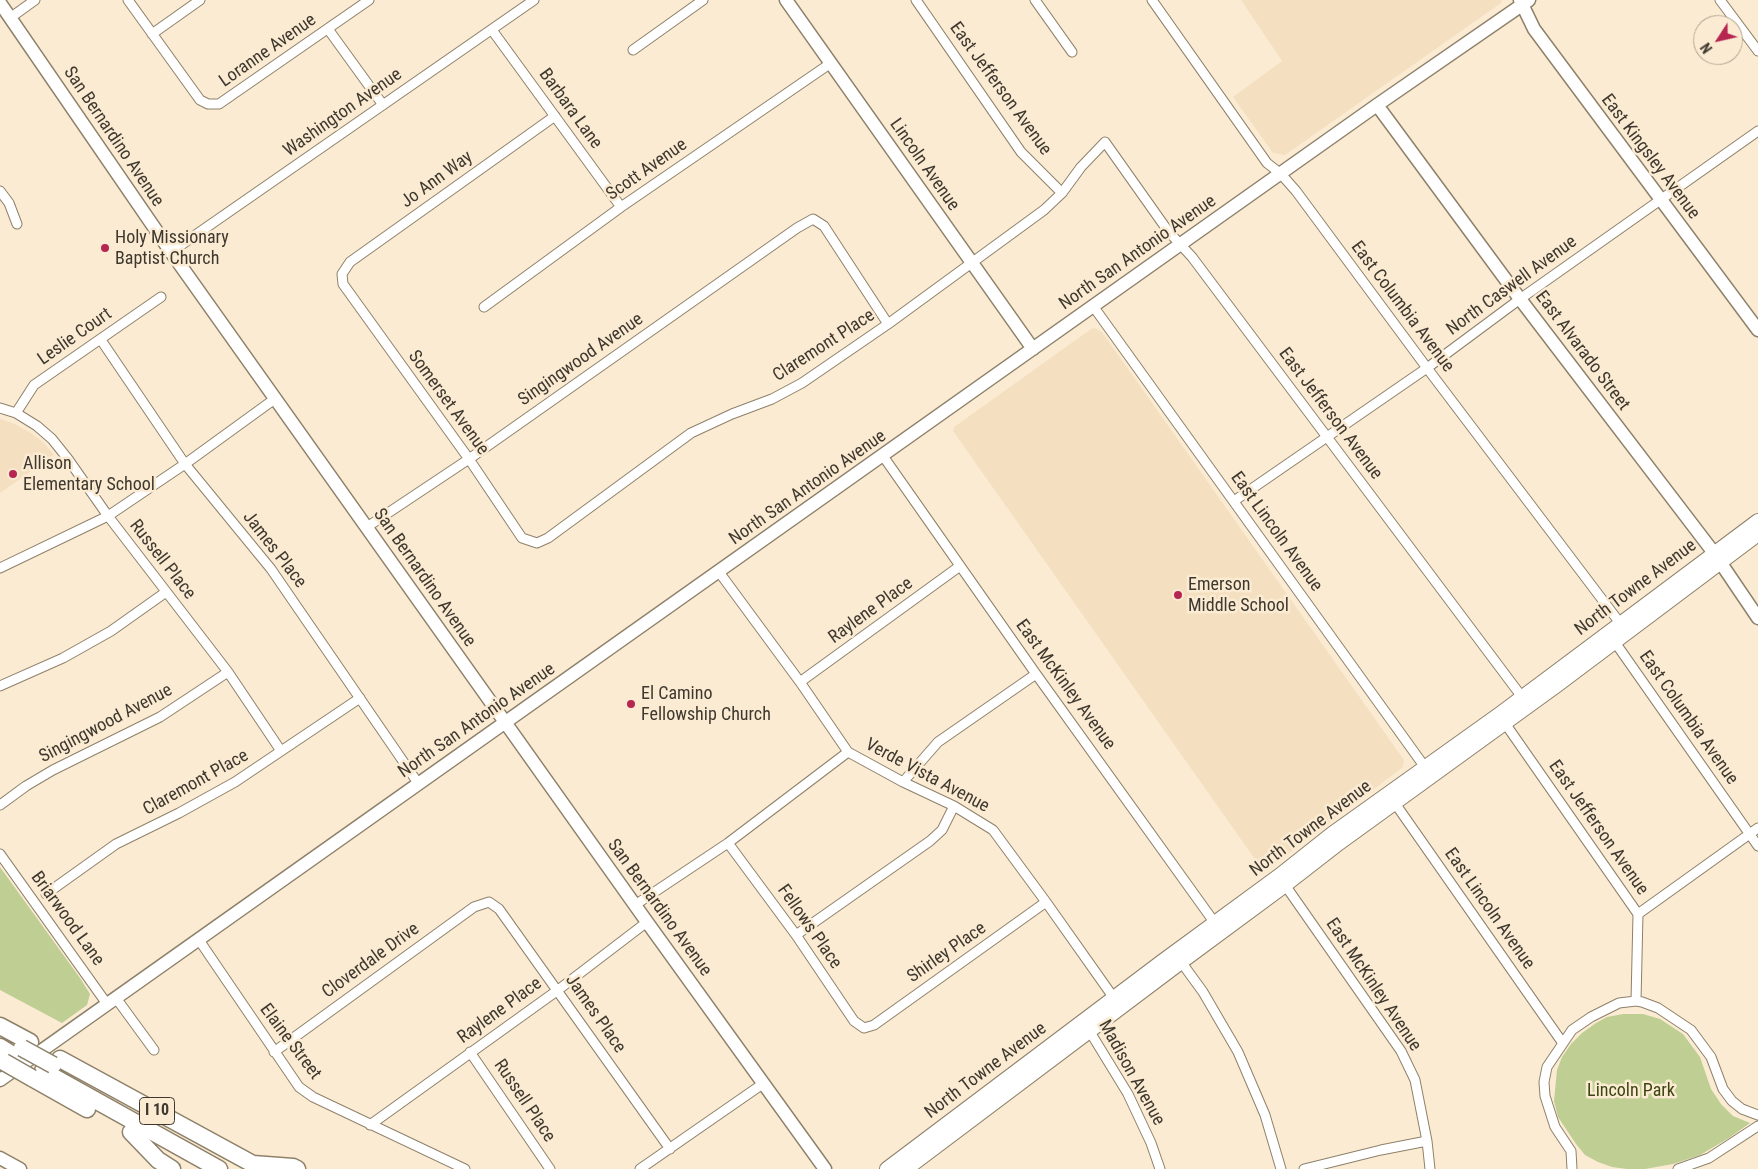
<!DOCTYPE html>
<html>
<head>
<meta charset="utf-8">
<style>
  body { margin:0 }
  #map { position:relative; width:1758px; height:1169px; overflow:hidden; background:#fbebd3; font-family:"Roboto Condensed",sans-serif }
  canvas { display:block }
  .north { position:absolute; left:1693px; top:15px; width:50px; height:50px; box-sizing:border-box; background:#fbebd3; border:1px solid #afa391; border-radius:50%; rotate:235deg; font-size:14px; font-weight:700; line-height:20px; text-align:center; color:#3e382e }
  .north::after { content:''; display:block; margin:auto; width:18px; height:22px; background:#b62651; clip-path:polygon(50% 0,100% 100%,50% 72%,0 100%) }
</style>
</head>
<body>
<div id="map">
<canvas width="1758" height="1169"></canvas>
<div class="north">N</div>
</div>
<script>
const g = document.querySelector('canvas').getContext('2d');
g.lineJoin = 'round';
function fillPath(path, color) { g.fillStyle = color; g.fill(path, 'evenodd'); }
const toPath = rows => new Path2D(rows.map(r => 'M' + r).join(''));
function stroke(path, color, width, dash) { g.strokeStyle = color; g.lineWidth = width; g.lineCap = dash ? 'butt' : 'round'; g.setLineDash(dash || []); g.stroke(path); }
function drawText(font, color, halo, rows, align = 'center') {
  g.font = font + ' "Roboto Condensed",sans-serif'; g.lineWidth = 5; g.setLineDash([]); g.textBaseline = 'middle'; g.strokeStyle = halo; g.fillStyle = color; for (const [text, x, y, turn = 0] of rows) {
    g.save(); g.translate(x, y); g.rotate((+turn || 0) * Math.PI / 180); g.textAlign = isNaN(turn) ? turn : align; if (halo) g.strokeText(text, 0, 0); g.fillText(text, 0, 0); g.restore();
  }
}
fillPath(toPath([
  [1241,0,1502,0,1501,3,1285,155,1273,153,1233,97,1282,61],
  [1095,328,1102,332,1404,760,1403,767,1264,872,953,431,954,427,1091,329],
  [0,419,15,424,31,433,43,442,54,455,0,493]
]), '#f4e0c1');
fillPath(toPath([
  [0,867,80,978,90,994,87,1005,62,1023,0,990],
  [1623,1014,1643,1014,1660,1019,1683,1034,1700,1057,1711,1089,1721,1104,1733,1116,1750,1123,1729,1138,1700,1155,1673,1164,1645,1169,1627,1169,1612,1167,1598,1162,1585,1155,1576,1144,1558,1117,1554,1101,1557,1070,1562,1057,1571,1044,1582,1033,1596,1023,1607,1017]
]), '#bfce93');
const street = toPath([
  [128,0,200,100,208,104,219,104,369,0],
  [916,0,1021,152,1062,193],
  [1035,0,1072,52],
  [1152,0,1267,163,1281,174,1296,191,1427,368,1623,627],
  [1720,0,1758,51],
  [10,18,35,0],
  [328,29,383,105],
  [492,30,621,207],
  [152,34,200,0],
  [633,50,703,0],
  [555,116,350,262,342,274,343,284,469,459,522,538,537,543,548,538,691,433,732,414,772,399,802,383,888,324,1044,210,1062,193,1081,167,1105,142,1168,231,1192,257,1525,701],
  [0,191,9,203,17,224],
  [171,252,534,0],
  [1093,306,1427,770],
  [484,307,621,207,831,63],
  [101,340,185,464,271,569,418,783],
  [0,408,16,413,37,426,52,439,68,459,108,516,228,672,281,751],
  [16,413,34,385,161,297],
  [883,456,1036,674,1217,926],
  [1234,501,1427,368,1520,299,1758,131],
  [367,527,469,459,797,228,813,219,824,226,888,324],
  [0,568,108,516,185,464,276,398],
  [719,572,800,682,848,752,903,782,954,806,993,830,1046,902,1116,1001],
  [1612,638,1758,846],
  [800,682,960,566],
  [0,686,63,658,111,631,166,592],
  [1502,719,1638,914,1636,1001],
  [903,782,938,742,1036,674],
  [1392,799,1562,1042],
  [0,805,26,786,53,770,160,717,228,672],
  [728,843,796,935,854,1021,864,1028,874,1025,1046,902],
  [0,854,107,1004],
  [1285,885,1401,1051,1415,1080,1427,1141,1430,1169],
  [46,894,116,844,179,813,235,782,360,698],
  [635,905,728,843,848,752],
  [1638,914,1758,828],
  [796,935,930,841,942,830,954,806],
  [199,940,299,1087,313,1097,465,1169],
  [1179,959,1203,992,1238,1052,1265,1115,1281,1169],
  [116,998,154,1050],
  [1087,1027,1128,1094,1151,1143,1160,1169],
  [274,1052,474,907,489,902,499,909,670,1149],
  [470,1052,550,1169],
  [370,1125,558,990,647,922],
  [640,1169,764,1083],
  [1304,1169,1381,1150,1427,1141],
  [1572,1169,1571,1151,1555,1127,1545,1096,1544,1082,1547,1067,1572,1030,1591,1017,1619,1003,1636,1001,1642,1002,1658,1008,1691,1030,1711,1057,1723,1089,1732,1101,1742,1109,1758,1115],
  [1678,1169,1709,1158,1758,1126]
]);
const secondary = toPath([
  [786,0,1033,349],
  [1520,0,1534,29,1758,330],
  [0,3,171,252,647,922,825,1169],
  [1377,105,1520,299,1714,553,1758,618],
  [0,1080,1377,105,1529,0],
  [0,1158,20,1169]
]);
const primary = toPath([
  [887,1169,1163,961,1279,876,1332,834,1500,714,1758,521],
  [906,1169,1181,962,1285,885,1339,843,1557,685,1758,534]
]);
const highway = toPath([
  [0,1026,30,1042],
  [0,1047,13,1055],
  [60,1059,262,1169],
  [43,1071,219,1169],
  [32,1078,87,1109],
  [131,1132,158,1160,172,1169],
  [253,1164,293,1167,297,1169]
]);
stroke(street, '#8e816a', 11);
stroke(secondary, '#8e816a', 15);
stroke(primary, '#8e816a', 16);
stroke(highway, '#8e816a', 19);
stroke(street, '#fff', 9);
stroke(secondary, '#fff', 12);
stroke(primary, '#fff', 14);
stroke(highway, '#fff', 16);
const highwayBridge = toPath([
  [22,1048,53,1065],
  [4,1062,32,1078]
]);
stroke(highwayBridge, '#8e816a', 19, []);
stroke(highwayBridge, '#fff', 16);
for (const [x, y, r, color] of [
  [105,248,5,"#b62651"],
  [13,474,5,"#b62651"],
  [1178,595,5,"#b62651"],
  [631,704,5,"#b62651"]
]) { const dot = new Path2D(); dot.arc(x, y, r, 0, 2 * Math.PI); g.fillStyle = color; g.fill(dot); stroke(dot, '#fbebd3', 2); }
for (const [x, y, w] of [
  [157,1111,35]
]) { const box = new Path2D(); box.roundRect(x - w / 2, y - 13.5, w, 27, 4); g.fillStyle = '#fbebd3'; g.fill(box); stroke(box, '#3e382e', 1); }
drawText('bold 16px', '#3e382e', null, [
  ["I 10",157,1111]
]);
drawText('18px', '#3e382e', '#fbebd3', [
  ["Loranne Avenue",268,51,-35],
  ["East Jefferson Avenue",1000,89,54],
  ["Barbara Lane",570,109,54],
  ["Washington Avenue",343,113,-35],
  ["San Bernardino Avenue",113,137,56],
  ["East Kingsley Avenue",1650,157,53],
  ["Lincoln Avenue",924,165,55],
  ["Scott Avenue",647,170,-35],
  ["Jo Ann Way",437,180,-36],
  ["North San Antonio Avenue",1138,253,-35],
  ["North Caswell Avenue",1512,286,-36],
  ["East Columbia Avenue",1402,307,53],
  ["Leslie Court",75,337,-35],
  ["Claremont Place",824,346,-33],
  ["East Alvarado Street",1582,351,53],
  ["Singingwood Avenue",581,360,-35],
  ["Somerset Avenue",448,403,54],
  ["East Jefferson Avenue",1330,414,53],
  ["North San Antonio Avenue",808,488,-35],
  ["East Lincoln Avenue",1276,532,54],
  ["James Place",274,550,52],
  ["Russell Place",162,560,52],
  ["San Bernardino Avenue",424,578,55],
  ["North Towne Avenue",1636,588,-37],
  ["Raylene Place",871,611,-36],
  ["East McKinley Avenue",1065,685,54],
  ["East Columbia Avenue",1688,718,55],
  ["North San Antonio Avenue",477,721,-35],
  ["Singingwood Avenue",106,724,-28],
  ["Verde Vista Avenue",927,776,28],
  ["Claremont Place",196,783,-29],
  ["East Jefferson Avenue",1598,828,55],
  ["North Towne Avenue",1311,829,-37],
  ["San Bernardino Avenue",659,908,54],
  ["East Lincoln Avenue",1489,909,55],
  ["Briarwood Lane",67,919,54],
  ["Fellows Place",809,927,55],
  ["Shirley Place",947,953,-35],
  ["Cloverdale Drive",371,961,-36],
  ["East McKinley Avenue",1373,985,56],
  ["Raylene Place",500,1011,-36],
  ["James Place",595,1014,55],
  ["Elaine Street",290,1042,53],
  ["North Towne Avenue",986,1071,-37],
  ["Madison Avenue",1131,1073,61],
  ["Russell Place",524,1101,56]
]);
drawText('18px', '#3e382e', '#fbebd3', [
  ["Holy Missionary",115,238],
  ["Baptist Church",115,259],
  ["Allison",23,464],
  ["Elementary School",23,485],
  ["Emerson",1188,585],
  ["Middle School",1188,606],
  ["El Camino",641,694],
  ["Fellowship Church",641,715]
], 'left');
drawText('18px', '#3b4511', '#fbebd3', [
  ["Lincoln Park",1631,1091]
]);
</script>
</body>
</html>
